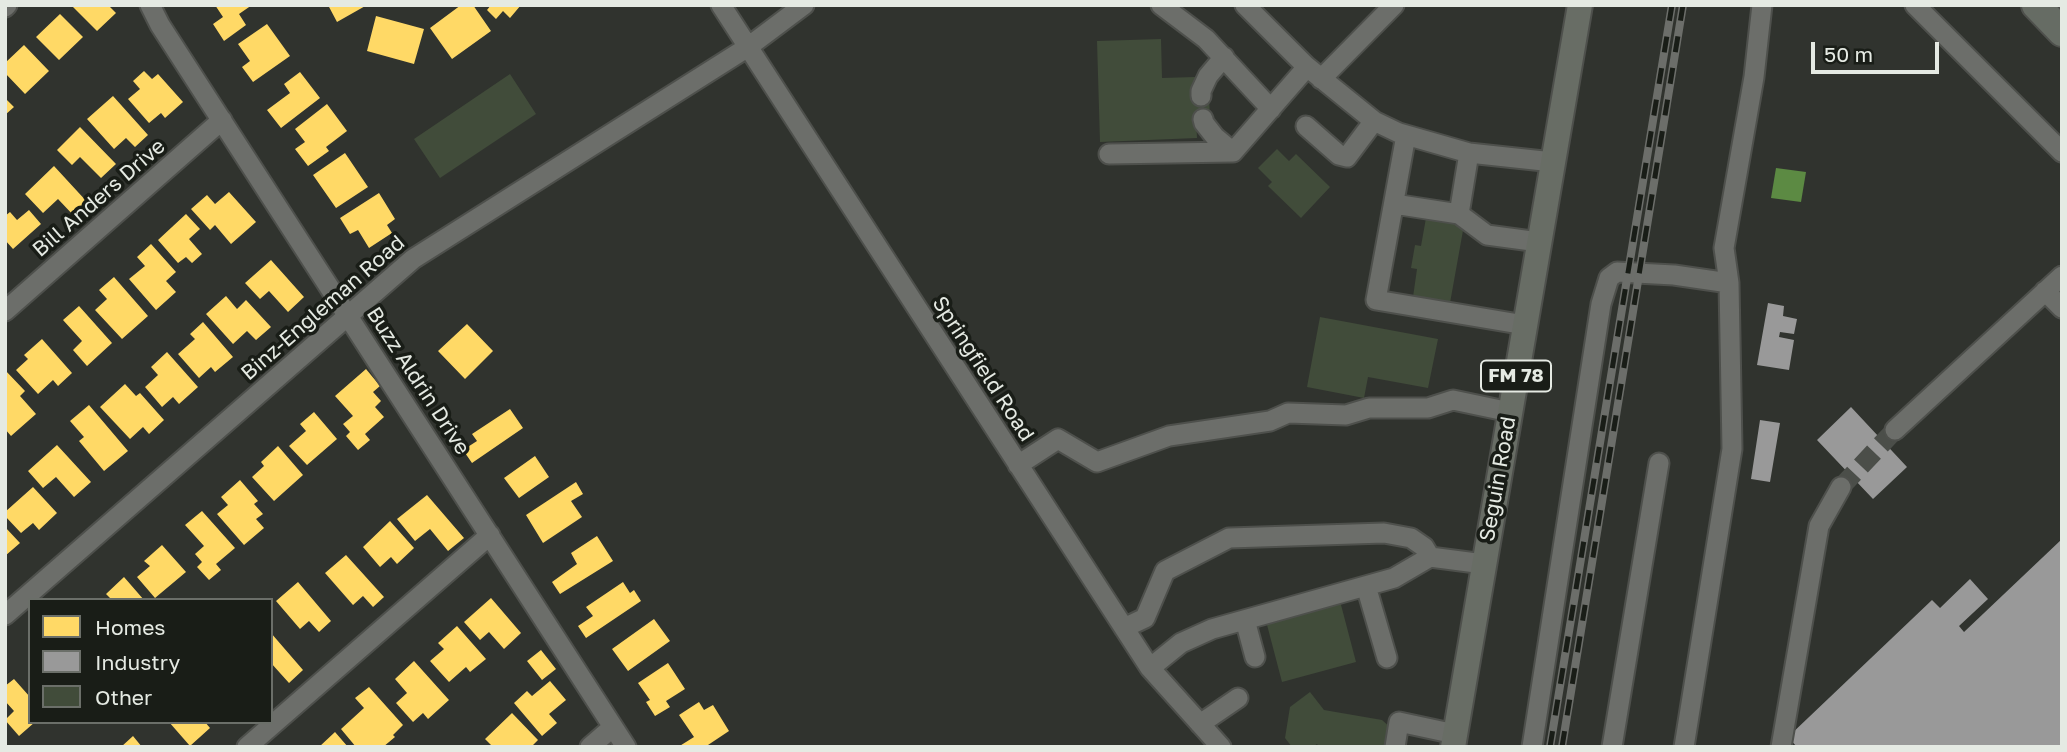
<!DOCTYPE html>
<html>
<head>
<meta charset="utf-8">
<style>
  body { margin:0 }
  #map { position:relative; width:2067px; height:752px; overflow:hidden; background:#30332e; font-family:"Golos Text",sans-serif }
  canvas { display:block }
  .frame { position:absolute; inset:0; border:7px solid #e5eae3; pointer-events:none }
  .legend { position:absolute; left:28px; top:598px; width:245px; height:126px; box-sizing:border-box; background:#191d17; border:2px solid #6b6f69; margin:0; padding:9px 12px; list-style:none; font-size:21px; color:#e5eae3 }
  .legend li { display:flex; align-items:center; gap:14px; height:35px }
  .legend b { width:35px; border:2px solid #6b6f69 }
  .scale { position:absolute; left:1811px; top:42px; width:128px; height:32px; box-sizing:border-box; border:4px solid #e5eae3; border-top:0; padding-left:9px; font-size:21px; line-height:24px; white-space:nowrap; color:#e5eae3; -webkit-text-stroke:5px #191d17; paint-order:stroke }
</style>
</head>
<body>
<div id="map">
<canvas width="2067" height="752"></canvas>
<div class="frame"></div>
<ul class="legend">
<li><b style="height:19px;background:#ffd966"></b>Homes</li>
<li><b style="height:19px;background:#999"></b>Industry</li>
<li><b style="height:19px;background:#414c3a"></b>Other</li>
</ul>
<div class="scale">50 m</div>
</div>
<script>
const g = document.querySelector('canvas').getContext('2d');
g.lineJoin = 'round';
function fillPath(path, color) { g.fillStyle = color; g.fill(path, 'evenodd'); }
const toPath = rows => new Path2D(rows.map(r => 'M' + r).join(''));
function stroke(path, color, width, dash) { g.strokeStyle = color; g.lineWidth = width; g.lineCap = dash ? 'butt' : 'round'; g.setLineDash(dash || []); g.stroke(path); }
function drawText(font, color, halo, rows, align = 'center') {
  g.font = font + ' "Golos Text",sans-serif'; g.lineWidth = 7; g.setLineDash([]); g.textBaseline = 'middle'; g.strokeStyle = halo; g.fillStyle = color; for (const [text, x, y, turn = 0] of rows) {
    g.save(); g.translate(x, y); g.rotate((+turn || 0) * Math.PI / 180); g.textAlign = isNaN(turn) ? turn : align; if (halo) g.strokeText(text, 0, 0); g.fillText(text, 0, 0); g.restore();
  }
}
fillPath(toPath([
  [1776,168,1806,172,1801,202,1771,198]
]), '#5c8a43');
fillPath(toPath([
  [71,5,108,5,116,13,97,31],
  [215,5,252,5,239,14,246,25,224,41,213,24,223,17],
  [328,5,367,5,337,22],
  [461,5,473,5,491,31,452,59,430,28],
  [491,5,521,5,510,18,503,11,496,19,487,10],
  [60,14,83,37,59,60,36,37],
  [376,16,424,29,414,64,367,51],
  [267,24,290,56,253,82,242,67,250,61,238,44],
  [24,45,49,71,25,94,5,73,5,63],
  [144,71,152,79,158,74,183,102,165,118,161,113,149,123,128,99,140,89,133,81],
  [300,72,320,98,281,128,267,110,290,93,284,84],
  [113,96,148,135,135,147,126,138,114,149,87,119],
  [5,98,14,107,5,115],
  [327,104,347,131,326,147,329,151,308,166,295,149,305,142,295,129],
  [80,127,116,164,101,178,80,157,72,165,57,150],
  [345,153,368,187,336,208,313,175],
  [54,166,89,204,75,217,58,199,43,213,25,194],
  [229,192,256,222,231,244,215,225,210,230,191,209,207,195,215,204],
  [379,193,395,219,387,225,392,233,369,248,358,230,350,234,340,218],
  [29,210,41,224,13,249,5,240,5,216,10,212,17,220],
  [186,214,200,229,189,239,202,254,192,263,186,257,178,263,158,240],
  [151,244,176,272,166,281,176,292,156,310,129,279,145,266,137,257],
  [271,260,304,297,288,312,269,291,260,299,245,283],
  [114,277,148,316,122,339,95,310,107,299,99,290],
  [226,296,237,309,246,300,271,327,256,340,247,331,233,344,206,314],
  [79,306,112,343,87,366,73,350,82,341,63,320],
  [203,322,233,357,215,372,211,367,199,378,178,354,195,339,190,334],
  [467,324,493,351,465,379,438,351],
  [42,339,72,373,58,386,53,380,38,394,16,370,28,359,24,355],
  [167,352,198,387,179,404,173,397,162,407,145,387,158,375,151,367],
  [366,369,380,386,373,392,381,401,375,407,384,417,365,434,370,440,358,450,346,436,350,432,343,424,353,416,335,396],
  [5,370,25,391,20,396,36,414,11,436,5,429],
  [125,384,136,396,140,393,164,420,149,434,143,427,130,439,100,407],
  [89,405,128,451,104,471,79,441,84,437,70,421],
  [510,409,523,428,472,463,463,450,477,441,472,434],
  [314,412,337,439,307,465,289,446,306,431,300,424],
  [57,445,91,482,74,497,56,477,43,488,28,471],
  [278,446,303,475,274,501,252,477,264,466,261,462],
  [535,456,549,477,519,498,504,478],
  [240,480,258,501,254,504,263,514,256,519,264,528,244,545,217,514,228,505,221,497],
  [576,482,583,494,571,501,582,517,543,543,526,515],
  [33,487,57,513,39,530,33,523,21,533,5,516,5,512],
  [427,495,464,538,448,551,430,529,415,541,397,519],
  [202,511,235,548,216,564,221,570,209,580,197,567,202,562,195,554,204,546,185,525],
  [390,521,414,548,397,564,391,557,380,567,363,547],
  [5,527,20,543,5,556],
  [597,536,613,561,560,594,552,582,577,564,571,553],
  [162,545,186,572,155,598,137,577,150,566,144,561],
  [346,555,384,597,373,607,363,596,353,605,325,573],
  [124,577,144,600,108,600,110,598,106,594],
  [298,582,331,621,319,632,309,621,300,629,276,601],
  [623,582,630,593,634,590,641,601,586,638,578,626,593,616,586,607],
  [491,598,521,633,504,649,489,632,480,640,464,622],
  [654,619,670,641,628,671,612,649],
  [457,626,486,659,470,672,466,667,449,682,430,661,444,649,438,643],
  [271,633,303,670,289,683,271,663],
  [541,650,556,669,542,680,527,661],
  [414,661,449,700,428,719,423,713,413,722,396,703,407,693,395,679],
  [668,663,685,689,666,701,670,707,655,716,646,702,650,700,638,683],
  [14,679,30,697,30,722,35,722,19,736,5,720,14,711,5,701,5,686],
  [550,681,566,700,549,714,557,723,542,736,514,703,527,691,532,696],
  [369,687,403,725,393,735,395,737,383,747,356,747,341,729,364,708,355,698],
  [699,702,704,710,713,705,729,731,705,747,678,747,694,737,679,715],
  [512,713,538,740,531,747,493,747,485,739],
  [169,722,205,722,210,728,190,746],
  [335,732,348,747,319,747],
  [133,736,142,747,121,747]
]), '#ffd966');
fillPath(toPath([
  [1768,303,1784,306,1783,316,1797,319,1794,334,1780,332,1779,337,1794,340,1789,370,1757,365],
  [1851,407,1907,467,1873,499,1817,440],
  [1760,420,1780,423,1770,482,1751,479],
  [2062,539,2062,747,1797,747,1788,737,1932,600,1940,608,1970,579,1988,599,1959,626,1964,632]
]), '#999');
fillPath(toPath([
  [1161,39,1162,78,1195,77,1196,96,1209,96,1210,119,1196,119,1197,138,1100,142,1097,41],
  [510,74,536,114,440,178,414,139],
  [1277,149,1289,161,1296,154,1330,187,1301,218,1268,186,1272,182,1258,168],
  [1426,218,1464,225,1450,303,1413,297,1417,269,1411,268,1415,245,1421,246],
  [1320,317,1438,339,1428,388,1368,377,1364,398,1307,387],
  [1340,601,1356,662,1282,682,1266,621],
  [1310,692,1324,710,1382,720,1392,729,1389,747,1319,747,1317,744,1313,747,1292,747,1285,738,1290,707]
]), '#414c3a');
stroke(toPath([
  [1841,487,1895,430]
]), '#4b4e49', 19, [19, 10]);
const minor = toPath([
  [150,5,160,25,626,747],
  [721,5,1150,668,1221,747],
  [1161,5,1206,39,1271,109],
  [1245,5,1306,66,1374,121,1399,133,1469,153,1553,162],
  [1915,5,2062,152],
  [5,7,7,5],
  [1321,79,1394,5],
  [1201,96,1201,91,1208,76,1224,57],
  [1203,119,1204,123,1215,137,1233,152],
  [1306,126,1339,155,1347,157,1374,121],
  [1406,135,1376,300,1525,325],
  [1469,153,1459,214,1487,235,1539,242],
  [1109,154,1233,152,1307,67],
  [1394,204,1459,214],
  [2045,291,2062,308],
  [5,311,222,120],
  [1895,430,2062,276],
  [1018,465,1058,439,1097,462,1169,436,1270,421,1288,413,1346,415,1369,408,1428,408,1453,400,1510,412],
  [1366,586,1387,658],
  [5,615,413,259,748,47,804,5],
  [1245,620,1255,657],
  [1124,628,1145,618,1165,571,1229,538,1384,533,1411,538,1424,547,1430,557],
  [1150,668,1181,643,1212,629,1394,578,1430,557,1484,564],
  [1200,724,1238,698],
  [247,747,490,535],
  [590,747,613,727],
  [1395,747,1399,722,1455,734],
  [1532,747,1601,304,1609,278,1617,272,1674,275,1729,283],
  [1612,747,1659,463],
  [1684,747,1732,449,1729,283,1724,248,1754,77,1762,5],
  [1781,747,1819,526,1841,487]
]);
const major = toPath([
  [1453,747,1580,5]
]);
const highway = toPath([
  [2036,5,2062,32]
]);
stroke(minor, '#4e504c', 23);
stroke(major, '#4e504c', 28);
stroke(highway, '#4e504c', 32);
stroke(minor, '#6c6e6a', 19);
stroke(major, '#686d65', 24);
stroke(highway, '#666c64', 28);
const rail = toPath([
  [1550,747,1672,5],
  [1562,747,1683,5]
]);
stroke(rail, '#6c6e6a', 8);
stroke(rail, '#191d17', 5, [16]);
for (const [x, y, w] of [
  [1516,376,70]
]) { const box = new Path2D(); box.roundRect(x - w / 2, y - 15.5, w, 31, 5); g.fillStyle = '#191d17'; g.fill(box); stroke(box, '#e5eae3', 2); }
drawText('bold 19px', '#e5eae3', null, [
  ["FM 78",1516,376]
]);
drawText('21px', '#e5eae3', '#191d17', [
  ["Bill Anders Drive",99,198,-41],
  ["Binz-Engleman Road",323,308,-41],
  ["Springfield Road",983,369,57],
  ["Buzz Aldrin Drive",418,381,57],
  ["Seguin Road",1498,479,-80]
]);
</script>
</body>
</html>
